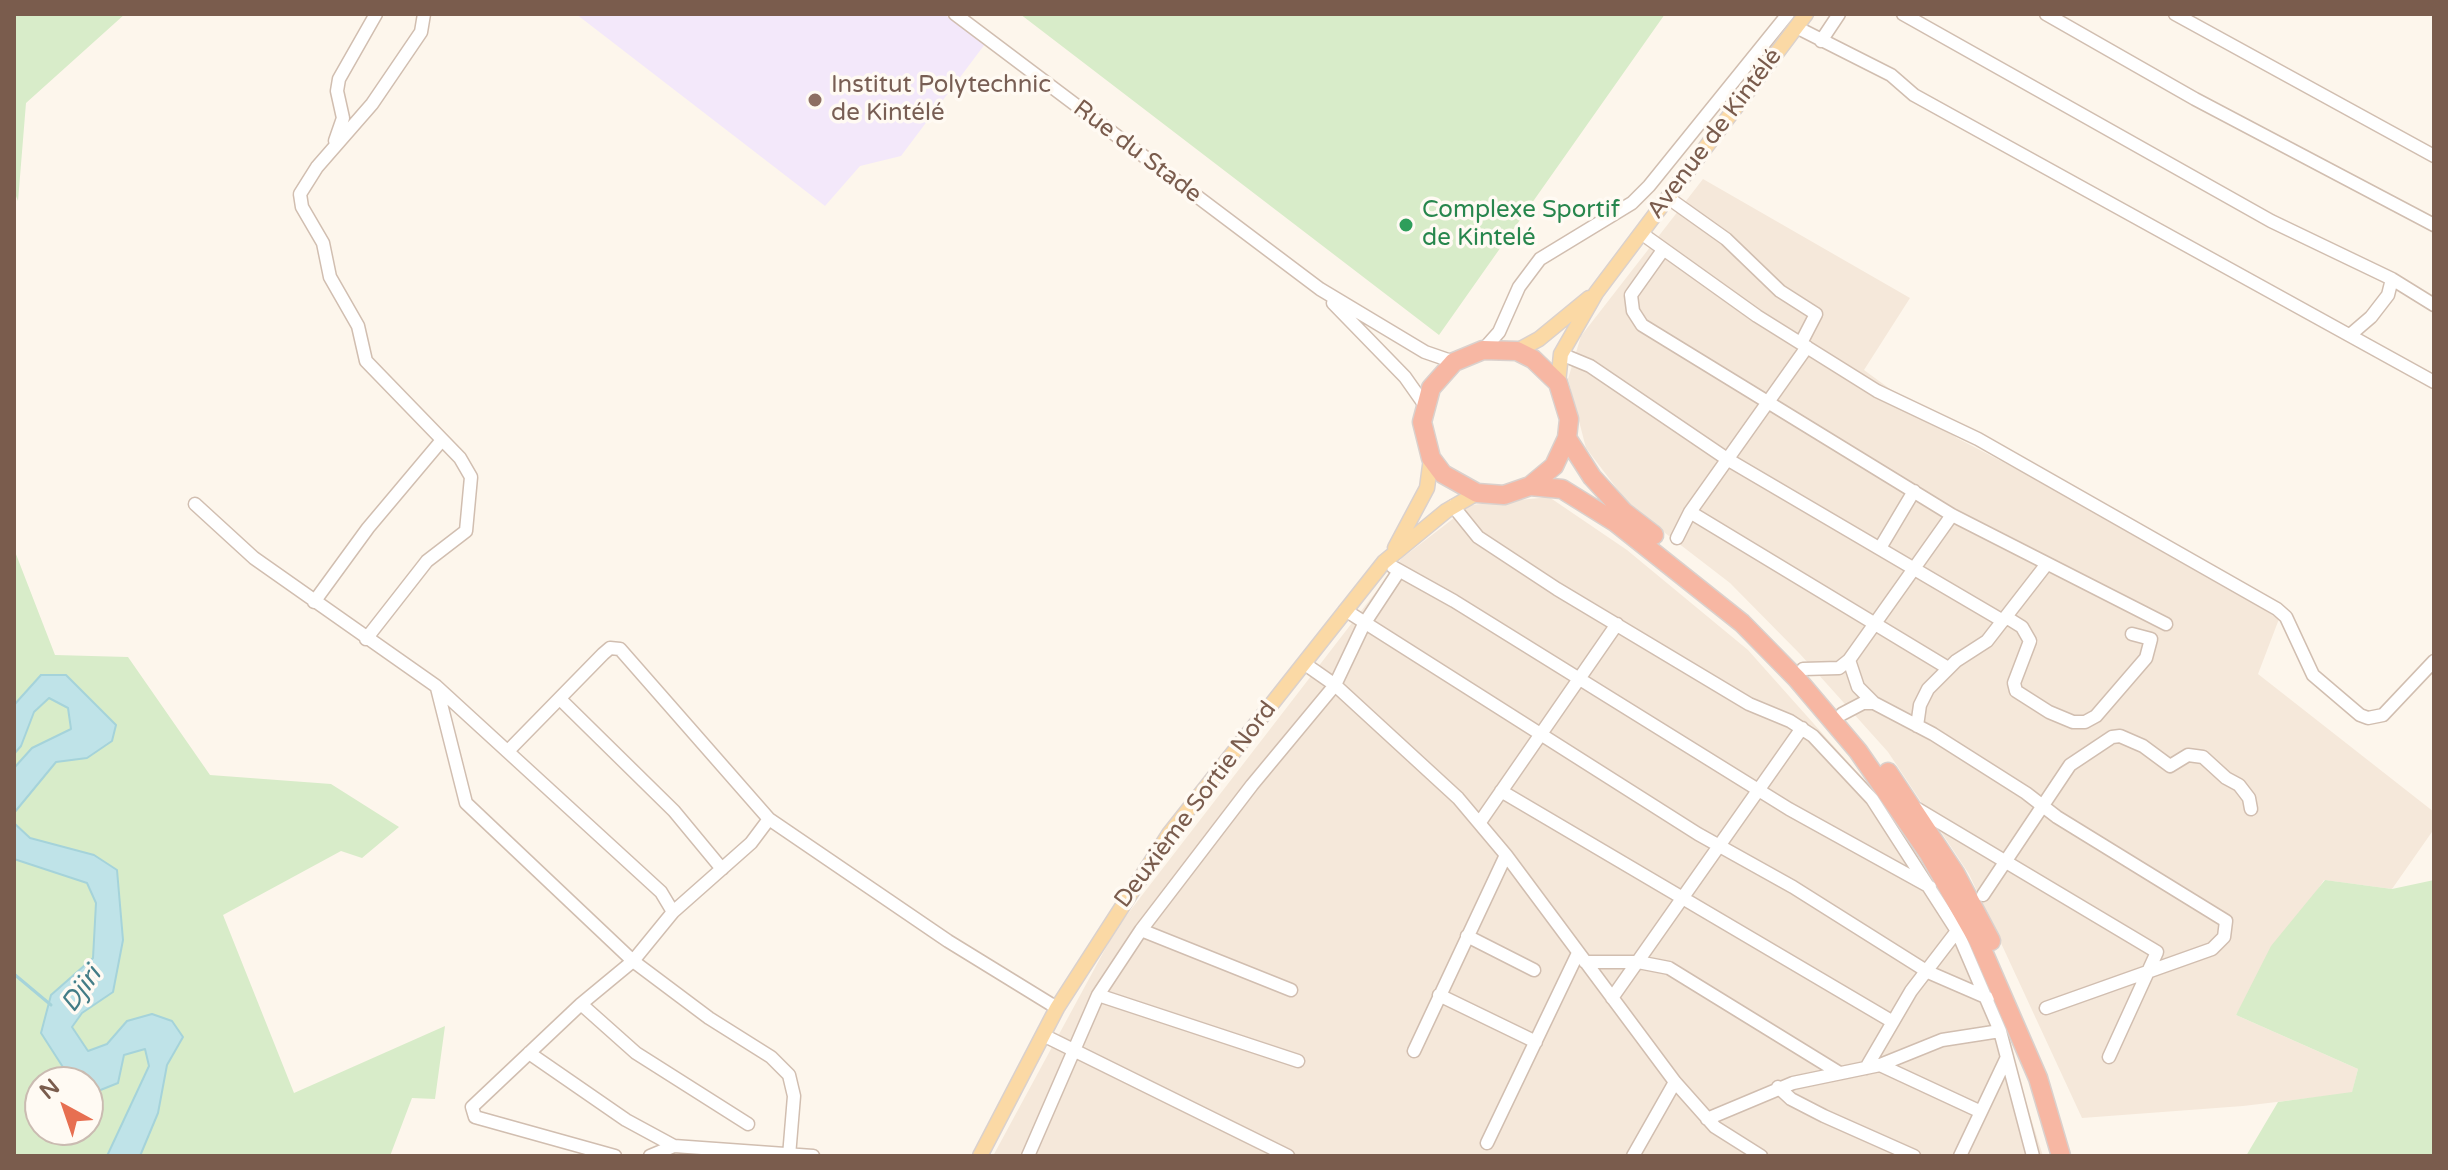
<!DOCTYPE html>
<html>
<head>
<meta charset="utf-8">
<style>
  body { margin:0 }
  #map { position:relative; width:2448px; height:1170px; overflow:hidden; background:#fdf6ec; font-family:"Varela Round",sans-serif }
  canvas { display:block }
  .frame { position:absolute; inset:0; border:16px solid #7a5c4d; pointer-events:none }
  .north { position:absolute; left:24px; top:1066px; width:80px; height:80px; box-sizing:border-box; background:#fffaf3; border:2px solid #cabbb1; border-radius:50%; rotate:320deg; font-size:22px; font-weight:700; line-height:32px; text-align:center; color:#7a5c4d }
  .north::after { content:''; display:block; margin:auto; width:28px; height:36px; background:#e76f51; clip-path:polygon(50% 0,100% 100%,50% 72%,0 100%) }
</style>
</head>
<body>
<div id="map">
<canvas width="2448" height="1170"></canvas>
<div class="frame"></div>
<div class="north">N</div>
</div>
<script>
const g = document.querySelector('canvas').getContext('2d');
g.lineJoin = 'round';
function fillPath(path, color) { g.fillStyle = color; g.fill(path, 'evenodd'); }
const toPath = rows => new Path2D(rows.map(r => 'M' + r).join(''));
function stroke(path, color, width, dash) { g.strokeStyle = color; g.lineWidth = width; g.lineCap = dash ? 'butt' : 'round'; g.setLineDash(dash || []); g.stroke(path); }
function drawText(font, color, halo, rows, align = 'center') {
  g.font = font + ' "Varela Round",sans-serif'; g.lineWidth = 7; g.setLineDash([]); g.textBaseline = 'middle'; g.strokeStyle = halo; g.fillStyle = color; for (const [text, x, y, turn = 0] of rows) {
    g.save(); g.translate(x, y); g.rotate((+turn || 0) * Math.PI / 180); g.textAlign = isNaN(turn) ? turn : align; if (halo) g.strokeText(text, 0, 0); g.fillText(text, 0, 0); g.restore();
  }
}
fillPath(toPath([
  [1703,179,1910,298,1864,370,1957,438,2141,534,2279,619,2258,674,2434,812,2434,829,2392,889,2324,880,2236,1015,2358,1069,2352,1093,2243,1106,2082,1118,1969,874,1888,752,1800,654,1730,583,1630,506,1586,448,1568,379,1581,336],
  [1549,497,1627,550,1748,650,1888,807,1980,959,2043,1156,993,1156,1116,929,1402,558,1471,505]
]), '#f5e8da');
fillPath(toPath([
  [576,14,944,14,985,44,901,156,860,166,825,206]
]), '#f3e8fa');
fillPath(toPath([
  [14,14,125,14,26,103,18,201,14,191],
  [1020,14,1665,14,1439,335],
  [14,549,55,655,128,657,210,775,331,784,399,827,362,858,341,851,223,915,294,1093,445,1026,435,1099,412,1098,390,1156,140,1156,158,1113,167,1065,183,1037,127,1021,107,1044,89,1052,72,1028,82,1013,113,992,123,940,116,870,94,855,30,838,14,823,14,813,56,762,87,758,112,741,41,675,14,705],
  [49,698,68,708,71,729,32,748,14,768,14,754,21,746,34,712],
  [14,859,87,883,96,903,93,958,51,995,68,1074,82,1082,40,1082,40,1130,88,1130,88,1085,98,1091,117,1083,124,1055,145,1048,149,1066,107,1156,14,1156],
  [2325,880,2392,889,2434,880,2434,1156,2246,1156,2278,1102,2352,1092,2358,1069,2236,1015,2271,946]
]), '#d8ecc9');
const water = toPath([
  [41,675,66,675,116,725,112,741,87,758,56,762,14,813,14,768,32,748,71,729,68,708,49,698,34,712,21,746,14,754,14,705,41,675],
  [14,823,30,838,94,855,117,870,123,940,113,992,82,1013,72,1027,88,1051,107,1044,127,1021,152,1014,172,1021,183,1037,167,1065,158,1113,140,1156,107,1156,149,1066,145,1049,124,1055,118,1083,98,1091,88,1082,68,1075,41,1033,51,995,93,958,96,903,87,883,14,859,14,823]
]);
fillPath(water, '#bfe3e8');
stroke(water, '#a5d3da', 2);
stroke(toPath([
  [14,974,51,1005]
]), '#a5d3da', 3);
const minor = toPath([
  [955,14,1320,289,1425,352,1454,362],
  [1903,14,2271,221,2392,279,2434,305],
  [2046,14,2195,99,2434,225],
  [2175,14,2434,156],
  [1796,27,1891,75,1914,95,2434,382],
  [1821,41,1839,14],
  [335,141,343,118,337,91,339,79,376,14],
  [1667,197,1726,239,1780,291,1816,314,1801,343],
  [1641,233,1757,316,1877,391,1978,439,2277,609,2286,617,2313,675,2360,715,2368,718,2383,715,2434,661],
  [1663,250,1631,295,1633,311,1642,325,1952,515,2166,624],
  [1333,303,1405,377,1424,404],
  [2350,335,2371,317,2388,295,2392,279],
  [1483,350,1499,332,1519,287,1540,259,1632,203,1649,186,1788,14],
  [1561,354,1590,366,1727,459,2003,621],
  [195,504,254,558,436,686,661,892,673,912],
  [1453,506,1478,537,1557,589,1749,704,1790,721,1813,736,1872,799,1957,931,2000,1031,2033,1156],
  [1690,512,1948,668],
  [1677,538,1690,512,1807,347],
  [1880,548,1914,491],
  [1393,567,1454,601,1789,809,1930,887],
  [314,602,368,528,442,440],
  [1345,610,1698,834,1793,887,1928,972,1988,998],
  [2006,617,2022,627,2030,641,2014,683,2016,691,2049,712,2073,722,2085,722,2096,716,2146,658,2151,639,2132,634],
  [366,639,427,561,466,531,471,477,460,458,366,361,358,326,330,277,323,243,302,207,300,194,317,167,372,104,421,32,424,14],
  [1849,660,1858,687,1874,703,1933,734,2026,793,2057,817,2226,921,2224,937,2212,949,2046,1008],
  [1305,664,1335,685,1458,798,1506,855,1675,1082,1715,1127,1761,1156],
  [1803,669,1839,668,1849,660,1952,515],
  [437,688,466,803,633,961,709,1018,771,1057,789,1075,794,1096,789,1156],
  [561,700,674,811,722,869],
  [1842,714,1863,703,1874,703],
  [1917,726,1920,705,1928,689,1956,661,1987,641,2046,565],
  [509,750,603,654,610,648,620,649,769,819,948,941,1057,1008],
  [1501,791,1893,1022],
  [1914,807,2157,952,2109,1057],
  [1480,822,1617,624],
  [1983,895,2070,765,2112,737,2120,736,2143,746,2170,766,2188,755,2203,757,2226,778,2239,785,2249,798,2251,809],
  [1141,930,1291,990],
  [1467,936,1534,970],
  [1585,962,1638,962,1669,968,1838,1072],
  [1098,995,1298,1061],
  [1439,995,1536,1042],
  [1612,998,1802,728],
  [581,1004,636,1053,748,1124],
  [1043,1035,1288,1156],
  [1414,1051,1506,855],
  [529,1053,626,1120,674,1146,813,1156],
  [1880,1065,1979,1111],
  [1866,1068,1911,991,1957,931],
  [1778,1087,1791,1099,1824,1116,1914,1156],
  [1707,1119,1793,1083,1880,1065,1942,1040,2000,1031],
  [1487,1143,1578,953],
  [615,1156,475,1117,472,1107,581,1004,633,961,673,912,751,843,769,819],
  [650,1156,674,1146],
  [1028,1156,1098,995,1141,930,1252,785,1335,685,1364,624,1399,571],
  [1633,1156,1675,1082],
  [1960,1156,2007,1057]
]);
const major = toPath([
  [1517,351,1539,339,1589,298],
  [1558,383,1561,354,1596,293,1806,14],
  [1395,548,1427,488,1431,458],
  [980,1156,1057,1008,1169,834,1384,562,1446,511,1477,493]
]);
const highway = toPath([
  [1567,438,1592,477,1624,512,1654,535],
  [1530,486,1554,466,1567,438,1569,419,1558,383,1533,359,1517,351,1483,350,1454,362,1431,388,1422,422,1431,458,1443,474,1477,493,1504,495,1530,486,1562,489,1615,522,1742,623,1797,679,1858,751,1929,854,1978,940,2038,1078,2061,1156],
  [1888,772,1955,873,1991,941]
]);
stroke(minor, '#d1beb0', 15);
stroke(major, '#dad1cd', 17);
stroke(highway, '#dad1cd', 21);
stroke(minor, '#fff', 12);
stroke(major, '#fbd9a5', 14);
stroke(highway, '#f7b7a3', 18);
for (const [x, y, r, color] of [
  [815,100,8,"#8d6e63"],
  [1406,225,8,"#2e9e5b"]
]) { const dot = new Path2D(); dot.arc(x, y, r, 0, 2 * Math.PI); g.fillStyle = color; g.fill(dot); stroke(dot, '#fffaf3', 3); }
drawText('24px', '#785e54', '#fffaf3', [
  ["Institut Polytechnic",831,86],
  ["de Kintélé",831,114]
], 'left');
drawText('24px', '#7a5c4d', '#fffaf3', [
  ["Avenue de Kintélé",1715,134,-53],
  ["Rue du Stade",1137,152,37],
  ["Deuxième Sortie Nord",1196,805,-53]
]);
drawText('24px', '#27864d', '#fffaf3', [
  ["Complexe Sportif",1422,211],
  ["de Kintelé",1422,239]
], 'left');
drawText('italic 26px', '#437c86', '#fffaf3', [
  ["Djiri",82,990,-54]
]);
</script>
</body>
</html>
